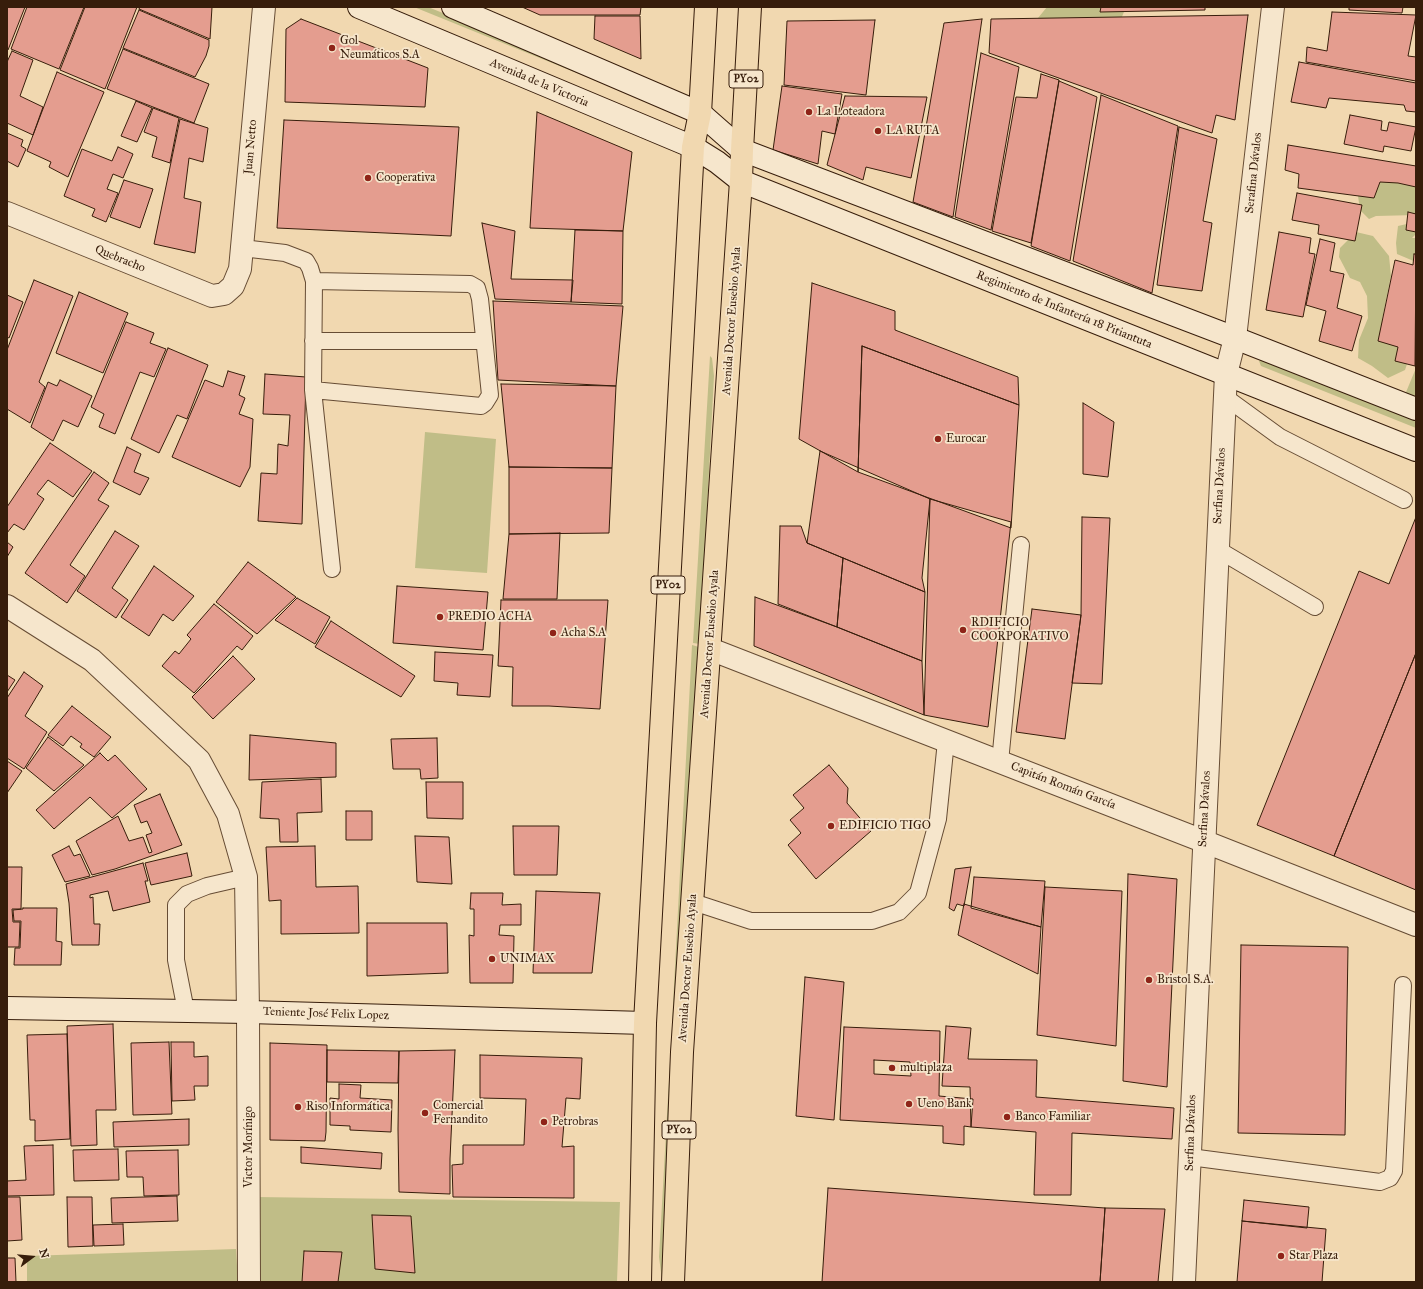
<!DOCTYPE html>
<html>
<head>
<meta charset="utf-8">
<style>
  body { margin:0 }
  #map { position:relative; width:1423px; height:1289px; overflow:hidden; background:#f1d8b0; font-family:"IM FELL Great Primer",serif }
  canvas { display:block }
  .frame { position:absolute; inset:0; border:8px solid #371d0b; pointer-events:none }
  .north { position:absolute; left:12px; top:1237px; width:40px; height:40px; -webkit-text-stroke:3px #f6e6cc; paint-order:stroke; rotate:74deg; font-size:11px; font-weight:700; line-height:16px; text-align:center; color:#371d0b }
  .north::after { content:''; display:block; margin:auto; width:14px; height:18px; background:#371d0b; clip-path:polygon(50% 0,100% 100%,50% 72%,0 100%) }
</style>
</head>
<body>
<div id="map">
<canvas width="1423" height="1289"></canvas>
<div class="frame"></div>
<div class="north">N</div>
</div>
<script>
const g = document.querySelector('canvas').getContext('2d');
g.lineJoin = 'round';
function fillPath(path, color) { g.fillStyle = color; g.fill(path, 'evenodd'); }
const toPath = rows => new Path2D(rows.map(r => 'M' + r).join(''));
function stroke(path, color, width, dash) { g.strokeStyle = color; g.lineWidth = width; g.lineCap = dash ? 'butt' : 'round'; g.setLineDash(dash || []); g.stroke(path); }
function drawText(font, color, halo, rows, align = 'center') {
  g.font = font + ' "IM FELL Great Primer",serif'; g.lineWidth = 3.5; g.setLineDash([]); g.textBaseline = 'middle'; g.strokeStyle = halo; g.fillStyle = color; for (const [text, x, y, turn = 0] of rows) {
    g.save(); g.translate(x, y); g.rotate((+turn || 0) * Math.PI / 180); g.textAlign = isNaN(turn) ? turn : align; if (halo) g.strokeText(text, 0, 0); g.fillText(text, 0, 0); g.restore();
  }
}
fillPath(toPath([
  [414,7,428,7,633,90,631,95],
  [1047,7,1126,7,1110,46,1042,37,1038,18],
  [1416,180,1416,215,1376,216,1369,219,1360,210,1358,196,1369,182],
  [1411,223,1416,227,1416,234,1412,238,1416,238,1416,262,1397,254,1396,243,1398,226],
  [1356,232,1373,236,1389,256,1391,276,1382,320,1403,334,1410,355,1405,370,1388,378,1372,366,1358,358,1359,340,1368,318,1367,296,1360,282,1350,278,1339,257,1340,248],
  [710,356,712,358,714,376,700,644,693,643],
  [1263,360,1416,421,1416,428,1261,366,1259,361],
  [1416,368,1416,409,1404,397],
  [425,432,496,439,487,573,415,568],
  [692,645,699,647,678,1024,672,1023],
  [672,1026,678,1027,662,1280,659,1257],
  [256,1197,620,1202,617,1282,256,1282],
  [236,1249,238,1282,27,1282,27,1256]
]), '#c0bd87');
const building = toPath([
  [7,7,25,7,8,50,7,50,7,7],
  [27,7,84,7,59,69,11,49,27,7],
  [85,7,137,7,105,89,60,70,85,7],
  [140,7,212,7,210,39,139,9,140,7],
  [522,7,641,7,640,15,540,15,522,7],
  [1101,7,1205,7,1205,10,1100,12,1101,7],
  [1349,7,1403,7,1402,13,1349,10,1349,7],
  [139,10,209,40,209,46,206,56,195,77,123,48,139,10],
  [1332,12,1416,15,1408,56,1416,57,1416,81,1306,62,1307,47,1327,51,1332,12],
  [1248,15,1235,120,1216,115,1212,133,989,53,991,19,1248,15],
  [595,16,640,16,641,59,594,39,595,16],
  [301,19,428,68,425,107,285,102,286,29,301,19],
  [982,19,953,217,913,202,944,23,982,19],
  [875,20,866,95,784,85,787,21,875,20],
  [123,49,209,84,194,123,107,89,123,49],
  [12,51,33,60,20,96,43,107,33,135,7,123,7,62,12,51],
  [981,53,1019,67,991,230,955,217,981,53],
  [1299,62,1416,83,1416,112,1406,111,1404,105,1329,98,1326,108,1291,102,1299,62],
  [57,72,104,92,68,177,49,167,51,162,27,151,57,72],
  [1041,74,1059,80,1031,243,992,231,1016,97,1037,98,1041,74],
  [1059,81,1097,97,1070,261,1031,246,1059,81],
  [782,86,842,94,835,134,822,131,818,164,773,150,782,86],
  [1101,95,1178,126,1152,293,1073,261,1101,95],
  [845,96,927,97,911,178,866,167,863,180,827,165,845,96],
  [136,101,152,108,137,142,121,136,136,101],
  [153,108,179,118,170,163,152,157,157,137,144,132,153,108],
  [537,112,632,152,623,231,530,228,537,112],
  [1350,115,1382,121,1381,130,1387,131,1389,122,1416,127,1411,151,1384,146,1383,152,1344,144,1350,115],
  [180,119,208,128,203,162,189,158,184,198,201,202,195,253,154,244,180,119],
  [284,120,459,127,451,236,277,228,284,120],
  [1179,127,1217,139,1203,221,1212,223,1202,291,1157,285,1179,127],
  [7,133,23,140,21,146,26,149,18,167,7,161,7,133],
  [1288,145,1416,166,1416,187,1398,183,1380,182,1374,198,1298,188,1299,174,1285,170,1288,145],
  [118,147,133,154,123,178,113,174,107,189,118,193,106,222,92,216,95,209,64,196,82,149,112,161,118,147],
  [124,180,153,189,140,228,110,217,124,180],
  [1297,193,1362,205,1355,241,1318,234,1319,225,1292,220,1297,193],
  [1408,212,1416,214,1416,232,1406,230,1408,212],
  [482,223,515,231,511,279,573,280,571,302,495,299,482,223],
  [575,230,623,231,622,304,571,302,575,230],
  [1279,232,1311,238,1309,253,1315,254,1303,317,1266,310,1279,232],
  [1320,239,1335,243,1330,271,1344,274,1337,308,1362,316,1352,351,1319,341,1326,311,1306,305,1320,239],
  [1414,254,1416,254,1415,366,1395,361,1398,347,1378,341,1395,260,1413,265,1414,254],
  [34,280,73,296,39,382,45,387,30,423,7,409,7,350,34,280],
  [812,283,895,311,895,330,1018,377,1019,405,862,346,858,472,799,439,812,283],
  [79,292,128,313,103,373,56,353,79,292],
  [7,295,23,302,9,338,7,337,7,295],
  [493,301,623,306,616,386,498,380,493,301],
  [126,322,154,333,150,343,166,349,154,377,140,372,115,434,99,427,104,414,91,407,126,322],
  [862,346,1019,405,1011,528,858,472,862,346],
  [168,348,208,365,187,419,177,415,159,453,131,439,168,348],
  [228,371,245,376,239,395,245,398,239,414,253,419,250,467,240,487,172,457,205,380,223,387,228,371],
  [265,374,306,377,302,524,258,521,261,473,277,474,278,444,288,446,290,415,263,414,265,374],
  [60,380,92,396,78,427,63,420,53,441,31,427,48,382,57,386,60,380],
  [501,384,616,386,612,468,509,467,501,384],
  [1083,403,1114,422,1108,477,1083,474,1083,403],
  [50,443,92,471,73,497,48,480,37,494,44,499,24,530,14,524,7,533,7,507,50,443],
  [127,447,141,454,134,472,149,478,140,495,113,482,127,447],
  [820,451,930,499,922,578,925,592,807,543,820,451],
  [509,467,612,468,609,533,509,534,509,467],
  [94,472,109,483,98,500,109,506,70,565,85,576,67,603,25,573,94,472],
  [930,499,1011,522,988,727,924,715,930,499],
  [1082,517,1110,518,1102,684,1072,683,1081,615,1082,517],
  [1416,517,1416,653,1334,856,1257,825,1359,571,1389,584,1416,517],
  [780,526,801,526,807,543,843,558,837,627,778,604,780,526],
  [115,531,139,546,112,588,128,600,116,618,77,591,115,531],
  [560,533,557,599,503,599,509,534,560,533],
  [7,542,13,547,7,557,7,542],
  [843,558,925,592,922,661,837,627,843,558],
  [248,562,296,597,257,634,216,602,248,562],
  [154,566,194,596,173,621,163,614,149,636,121,617,154,566],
  [397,586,488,592,483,650,393,643,397,586],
  [755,597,837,627,922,661,924,715,754,646,755,597],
  [297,598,330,617,315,644,275,620,297,598],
  [501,600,608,600,600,709,549,706,512,706,513,667,498,666,501,600],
  [214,604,253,636,242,650,237,646,194,693,162,666,175,651,179,654,191,639,187,635,214,604],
  [1032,609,1081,615,1065,739,1016,732,1032,609],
  [331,621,415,676,401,697,315,647,331,621],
  [435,652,493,655,490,697,457,695,458,683,434,681,435,652],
  [1416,653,1416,890,1334,856,1416,653],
  [233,656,255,679,213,719,192,697,233,656],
  [24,672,43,686,25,716,47,732,24,769,7,758,7,698,24,672],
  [7,675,15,680,7,692,7,675],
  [72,706,111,737,94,757,80,747,82,744,71,736,63,746,48,735,72,706],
  [250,735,336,743,336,777,249,780,250,735],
  [48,737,84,765,54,791,26,768,48,737],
  [437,738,438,778,421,779,420,769,393,769,391,739,437,738],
  [100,753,108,761,115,755,147,789,112,818,90,797,54,829,36,810,100,753],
  [7,761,22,771,7,793,7,761],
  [829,765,848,788,847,803,871,831,816,879,788,845,801,833,790,820,804,808,793,795,829,765],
  [321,779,322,812,297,813,298,842,280,842,279,819,260,818,262,782,321,779],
  [426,782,463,782,463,819,427,818,426,782],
  [160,794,182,845,115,869,92,875,76,841,118,816,129,841,143,837,149,853,152,852,146,835,152,833,147,821,141,823,134,805,160,794],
  [346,811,372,811,372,840,346,840,346,811],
  [513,826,559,826,557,875,514,875,513,826],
  [415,836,449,837,452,884,417,882,415,836],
  [69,846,74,856,80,854,90,876,65,882,52,855,69,846],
  [315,846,316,887,358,886,359,933,281,934,281,900,269,901,266,847,315,846],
  [187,853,192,876,151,885,145,863,187,853],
  [143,863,148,881,145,881,150,902,113,911,108,891,90,895,90,898,93,897,94,924,100,924,99,945,72,945,69,903,66,884,143,863],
  [7,867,22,867,21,909,12,909,13,922,20,922,19,947,7,947,7,867],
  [971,867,964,906,957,904,954,911,949,908,955,869,971,867],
  [1128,874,1177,879,1167,1087,1123,1081,1128,874],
  [974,877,1045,881,1041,927,971,908,974,877],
  [1045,887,1122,891,1116,1046,1037,1035,1045,887],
  [536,891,600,893,592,973,533,973,536,891],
  [471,893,503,893,502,905,521,904,521,925,500,925,499,935,514,936,513,983,470,983,469,935,474,936,474,909,470,909,471,893],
  [964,904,1041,927,1038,974,958,935,964,904],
  [23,908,57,908,56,941,62,942,61,965,14,965,15,948,20,948,21,921,14,921,13,910,23,909,23,908],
  [367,923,447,923,448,973,367,976,367,923],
  [1241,945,1348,947,1345,1135,1238,1133,1241,945],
  [805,977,844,982,834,1120,796,1116,805,977],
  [113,1024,116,1110,96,1110,97,1145,71,1146,67,1026,113,1024],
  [946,1026,971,1028,968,1059,1037,1060,1036,1097,1174,1108,1172,1139,1072,1133,1071,1195,1034,1195,1036,1132,971,1127,970,1087,942,1086,946,1026],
  [844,1027,940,1031,939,1096,973,1099,971,1127,964,1126,964,1145,943,1143,943,1126,840,1120,844,1027],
  [67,1034,70,1139,35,1141,35,1120,30,1120,27,1035,67,1034],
  [169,1042,172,1114,133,1115,131,1043,169,1042],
  [171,1042,194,1042,194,1057,208,1056,208,1086,194,1086,195,1100,172,1101,171,1042],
  [270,1043,327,1045,326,1132,325,1141,270,1140,270,1043],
  [327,1050,399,1051,398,1083,327,1082,327,1050],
  [455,1050,450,1159,450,1194,399,1192,398,1129,399,1051,455,1050],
  [480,1055,582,1058,580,1099,566,1098,562,1147,574,1146,574,1198,453,1197,452,1165,463,1164,463,1145,524,1145,526,1099,480,1098,480,1055],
  [874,1060,910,1062,911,1076,874,1074,874,1060],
  [339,1084,361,1085,360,1098,392,1100,391,1132,350,1130,350,1126,330,1125,330,1098,339,1099,339,1084],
  [189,1119,189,1145,114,1147,113,1122,189,1119],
  [53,1145,54,1195,7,1196,7,1181,26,1180,24,1146,53,1145],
  [301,1147,382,1153,381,1169,301,1163,301,1147],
  [118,1149,119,1180,74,1181,73,1150,118,1149],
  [178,1150,179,1195,144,1196,143,1177,127,1177,126,1151,178,1150],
  [828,1188,1105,1208,1100,1282,822,1282,828,1188],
  [177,1196,178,1221,112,1223,111,1198,177,1196],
  [7,1197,20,1197,22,1240,7,1241,7,1197],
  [67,1197,92,1197,93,1246,68,1247,67,1197],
  [1244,1200,1309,1207,1307,1228,1242,1221,1244,1200],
  [1105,1208,1165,1209,1158,1282,1100,1282,1105,1208],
  [372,1215,411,1216,415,1273,375,1269,372,1215],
  [1242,1221,1326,1229,1322,1282,1237,1282,1242,1221],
  [123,1224,124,1245,94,1246,93,1225,123,1224],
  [304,1251,342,1252,338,1282,302,1282,304,1251],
  [7,1258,15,1258,16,1282,7,1282,7,1258]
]);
fillPath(building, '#e49d8f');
stroke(building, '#371d0b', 1);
const lane = toPath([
  [242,248,285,253,306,261,310,268,314,281,470,284,477,288,480,299,490,395,485,403,481,406,313,390],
  [314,281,313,390,332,569],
  [313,341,484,341],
  [1225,397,1280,437,1404,500],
  [1217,549,1315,607],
  [1000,762,1021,545],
  [693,902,751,921,872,921,899,912,918,893,938,819,946,741],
  [186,1011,176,960,176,905,187,894,207,886,246,877],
  [1190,1157,1380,1182,1390,1178,1394,1171,1403,985]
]);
const street = toPath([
  [7,213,212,296,224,294,233,286,240,269,264,7],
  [7,606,92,660,199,760,228,814,246,877,248,1012,249,1282],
  [710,649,1203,841,1416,925],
  [1184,1282,1226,374,1235,338,1273,7]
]);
const secondary = toPath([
  [359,7,693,147,717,162,741,181,1416,450],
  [453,7,700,113,742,150,1235,338,1416,409],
  [7,1008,248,1012,645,1023]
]);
const highway = toPath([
  [640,1282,645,1023,693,147,700,113,706,7],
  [673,1282,682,1052,741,181,742,150,750,7]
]);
stroke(lane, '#664c34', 18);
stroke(street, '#664c34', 24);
stroke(secondary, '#371d0b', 24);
stroke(highway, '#371d0b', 24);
stroke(lane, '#f6e6cc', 16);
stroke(street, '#f6e6cc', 22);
stroke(secondary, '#f6e6cc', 22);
stroke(highway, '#f1d8b0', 22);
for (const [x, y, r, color] of [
  [332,48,4,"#8f2418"],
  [809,112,4,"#8f2418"],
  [878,131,4,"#8f2418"],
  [368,178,4,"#8f2418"],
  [938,439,4,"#8f2418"],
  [440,617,4,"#8f2418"],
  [963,630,4,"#8f2418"],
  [553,633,4,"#8f2418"],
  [831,826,4,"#8f2418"],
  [492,959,4,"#8f2418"],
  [1149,980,4,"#8f2418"],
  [892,1068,4,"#8f2418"],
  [909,1104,4,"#8f2418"],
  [298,1107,4,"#8f2418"],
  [425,1113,4,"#8f2418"],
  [1007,1117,4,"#8f2418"],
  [544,1122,4,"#8f2418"],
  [1281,1256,4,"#8f2418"]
]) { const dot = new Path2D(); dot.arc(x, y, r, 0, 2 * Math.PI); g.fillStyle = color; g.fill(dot); stroke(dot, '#f6e6cc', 1.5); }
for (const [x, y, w] of [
  [746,79,34],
  [668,585,34],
  [679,1130,34]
]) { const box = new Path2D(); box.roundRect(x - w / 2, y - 9, w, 18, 3); g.fillStyle = '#f6e6cc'; g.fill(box); stroke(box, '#371d0b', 1); }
drawText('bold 11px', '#371d0b', null, [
  ["PY02",746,79],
  ["PY02",668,585],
  ["PY02",679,1130]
]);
drawText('12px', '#371d0b', '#f6e6cc', [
  ["Gol",340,41],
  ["Neumáticos S.A",340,55],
  ["La Loteadora",817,112],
  ["LA RUTA",886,131],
  ["Cooperativa",376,178],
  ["Eurocar",946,439],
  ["PREDIO ACHA",448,617],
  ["RDIFICIO",971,623],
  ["COORPORATIVO",971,637],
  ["Acha S.A",561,633],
  ["EDIFICIO TIGO",839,826],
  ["UNIMAX",500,959],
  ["Bristol S.A.",1157,980],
  ["multiplaza",900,1068],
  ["Ueno Bank",917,1104],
  ["Comercial",433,1106],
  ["Fernandito",433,1120],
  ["Riso Informática",306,1107],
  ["Banco Familiar",1015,1117],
  ["Petrobras",552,1122],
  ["Star Plaza",1289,1256]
], 'left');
drawText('12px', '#371d0b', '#f6e6cc', [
  ["Avenida de la Victoria",539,83,23],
  ["Juan Netto",251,147,-85],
  ["Serafina Dávalos",1254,173,-84],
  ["Quebracho",120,259,22],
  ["Regimiento de Infantería 18 Pitiantuta",1064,310,22],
  ["Avenida Doctor Eusebio Ayala",732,321,-86],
  ["Serfina Dávalos",1220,486,-87],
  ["Avenida Doctor Eusebio Ayala",710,644,-86],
  ["Capitán Román García",1063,786,21],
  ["Serfina Dávalos",1205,809,-87],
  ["Avenida Doctor Eusebio Ayala",688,968,-86],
  ["Teniente José Felix Lopez",326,1014,2],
  ["Serfina Dávalos",1191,1133,-88],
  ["Victor Morínigo",249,1147,-90]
]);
</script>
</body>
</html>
